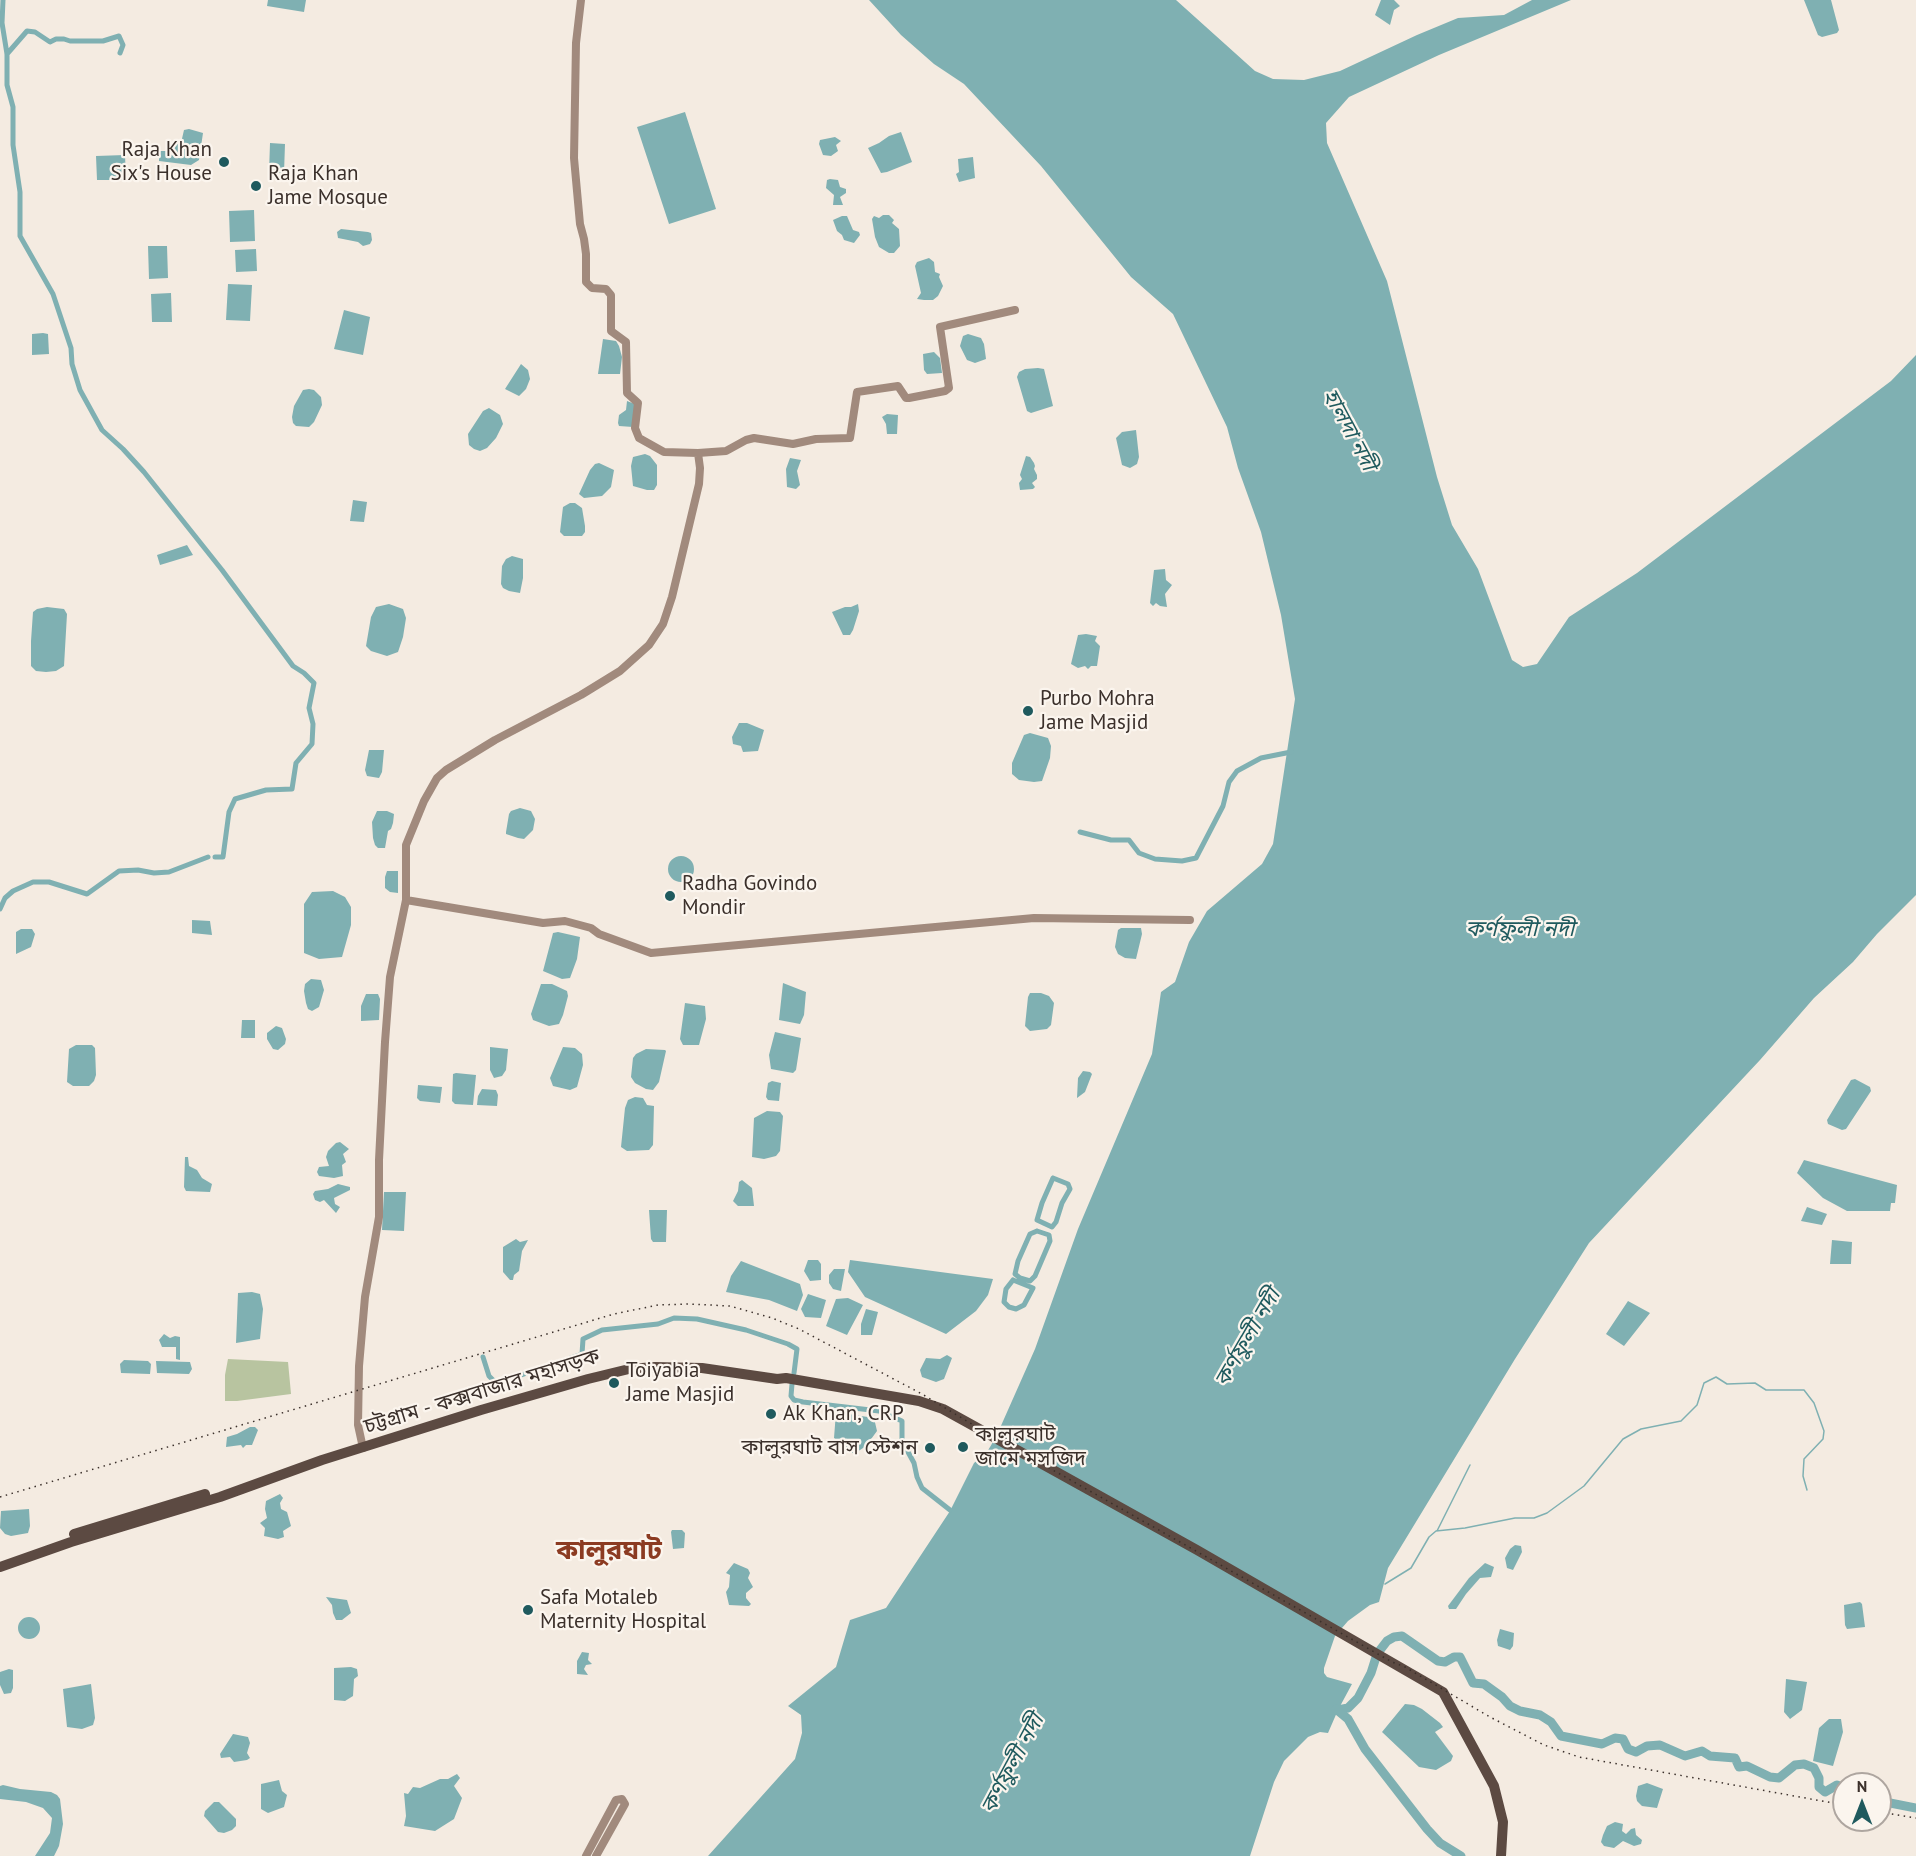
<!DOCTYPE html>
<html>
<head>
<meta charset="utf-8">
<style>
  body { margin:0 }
  #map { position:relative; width:1916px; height:1856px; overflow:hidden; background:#f4ebe1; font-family:"PT Sans",sans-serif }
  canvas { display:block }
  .north { position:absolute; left:1832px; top:1772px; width:60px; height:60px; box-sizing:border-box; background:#fbf5ee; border:2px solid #aea6a0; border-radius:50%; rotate:0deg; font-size:16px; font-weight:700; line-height:24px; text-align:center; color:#3b302b }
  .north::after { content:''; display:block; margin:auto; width:21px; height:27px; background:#1f5a5e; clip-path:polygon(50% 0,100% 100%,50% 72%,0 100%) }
</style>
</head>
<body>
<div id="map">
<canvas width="1916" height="1856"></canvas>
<div class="north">N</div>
</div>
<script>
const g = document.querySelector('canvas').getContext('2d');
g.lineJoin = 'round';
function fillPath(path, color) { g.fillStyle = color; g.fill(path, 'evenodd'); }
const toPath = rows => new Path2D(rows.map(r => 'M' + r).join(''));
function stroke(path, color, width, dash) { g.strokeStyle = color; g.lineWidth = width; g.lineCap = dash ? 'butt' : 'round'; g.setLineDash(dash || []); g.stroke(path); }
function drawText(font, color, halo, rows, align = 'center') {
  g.font = font + ' "PT Sans","Noto Sans Bengali",sans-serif'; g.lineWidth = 4.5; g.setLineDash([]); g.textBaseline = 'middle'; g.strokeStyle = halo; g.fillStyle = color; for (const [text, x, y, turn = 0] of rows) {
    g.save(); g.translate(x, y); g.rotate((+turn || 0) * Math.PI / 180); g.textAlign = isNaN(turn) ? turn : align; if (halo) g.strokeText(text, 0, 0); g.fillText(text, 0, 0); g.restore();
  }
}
fillPath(toPath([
  [228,1359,288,1362,291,1394,237,1401,225,1401,225,1375]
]), '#b8c4a0');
fillPath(toPath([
  [268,0,306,0,304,12,267,6],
  [869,0,1176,0,1255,71,1273,79,1304,80,1340,71,1417,35,1458,18,1504,15,1532,0,1571,0,1439,55,1349,97,1326,123,1327,143,1387,281,1437,477,1452,525,1478,569,1512,660,1523,667,1537,664,1569,617,1637,573,1891,381,1916,355,1916,895,1877,934,1853,962,1814,998,1760,1060,1589,1243,1515,1359,1388,1568,1379,1602,1370,1605,1348,1621,1335,1636,1324,1668,1324,1673,1327,1677,1352,1684,1338,1710,1328,1733,1320,1732,1308,1737,1284,1761,1274,1782,1250,1856,708,1856,795,1759,802,1733,801,1715,788,1706,836,1667,850,1620,886,1608,950,1511,974,1463,987,1452,996,1437,1035,1349,1078,1229,1152,1054,1161,992,1175,982,1189,942,1207,911,1262,864,1273,844,1295,699,1281,615,1261,532,1238,468,1227,427,1173,314,1131,277,1041,166,964,84,934,64,901,35],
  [1381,0,1394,0,1400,6,1394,10,1390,25,1375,15],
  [1831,0,1839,30,1837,33,1822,37,1818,35,1804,0],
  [685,112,716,209,669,224,637,127],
  [189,129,203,133,199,160,191,165,159,161,159,151,166,151,173,143,181,143,184,130],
  [901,132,912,162,887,172,881,173,868,148,879,143,889,136],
  [835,137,841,141,836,145,838,151,831,156,823,155,819,144,820,140],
  [270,143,285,144,284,173,269,173],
  [125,155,126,180,97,180,96,156],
  [973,157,975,178,959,182,956,174,959,172,958,159],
  [830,179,838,180,840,187,846,189,846,193,840,197,843,205,833,205,834,195,826,188,827,180],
  [254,210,255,241,230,242,229,211],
  [883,215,889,215,894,220,892,223,899,229,900,246,894,253,889,253,879,247,875,237,872,219,874,216,879,218],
  [842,216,847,216,853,230,859,232,860,235,854,243,844,240,842,235,837,231,833,220],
  [341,229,368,232,371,233,372,240,370,244,363,246,358,242,338,238,337,232],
  [148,246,167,246,168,278,149,279],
  [256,249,257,271,236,272,235,250],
  [929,258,934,262,935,272,940,274,939,277,943,286,938,296,933,300,924,300,917,299,921,293,915,266,917,262],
  [228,284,252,285,250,321,226,320],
  [171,293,172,322,152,322,151,294],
  [344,310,370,317,363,355,334,349],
  [43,333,48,334,49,354,32,355,32,334],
  [968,334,981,338,984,344,986,359,975,363,967,360,960,346,963,336],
  [603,339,616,341,619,346,622,357,620,374,598,374],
  [934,352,940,358,942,373,927,374,924,370,923,354],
  [521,364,528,370,530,379,526,389,519,396,505,389],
  [1038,368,1044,369,1053,406,1031,413,1027,411,1017,377,1019,372,1025,369],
  [309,389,314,390,321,397,322,405,314,422,309,427,296,426,293,423,292,417,294,406,303,390],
  [627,401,635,404,633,427,619,426,618,423,619,415,626,410],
  [489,408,500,415,503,424,496,438,487,448,480,451,474,449,469,445,468,434,483,411],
  [887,414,898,415,897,434,887,434,886,424,882,417],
  [1136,430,1139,457,1137,464,1130,468,1122,465,1116,438,1122,432],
  [645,454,650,456,657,465,657,485,654,490,647,490,633,486,631,466,633,457],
  [1026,456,1030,457,1034,463,1035,466,1034,469,1037,475,1037,479,1032,483,1035,487,1033,489,1020,490,1019,483,1022,479,1020,475],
  [790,458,801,460,797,471,800,485,796,489,787,487,786,469],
  [599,463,614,470,611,487,602,496,584,498,579,494,590,470,595,464],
  [353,500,367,502,364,522,350,521],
  [570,503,575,503,582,508,585,526,585,532,582,536,564,536,560,532,563,507],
  [187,545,193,555,160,565,157,555],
  [512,556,523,559,523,578,520,593,509,591,503,588,501,584,502,566,506,559],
  [1165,569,1166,580,1172,585,1165,594,1167,607,1160,606,1156,603,1153,606,1150,603,1154,570],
  [389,604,403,609,406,618,403,637,398,652,387,656,371,651,366,646,371,617,376,607],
  [858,604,859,611,853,630,850,635,843,635,832,612,845,607,851,607],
  [47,607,64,609,67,614,64,666,56,671,46,672,36,671,31,666,31,641,33,612,37,609],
  [1086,634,1097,636,1095,641,1100,646,1097,666,1091,666,1088,669,1085,666,1078,668,1071,664,1078,635],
  [739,723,747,723,764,730,758,751,743,752,741,746,733,744,732,737],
  [1030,733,1048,738,1051,746,1050,758,1042,781,1034,782,1019,780,1012,774,1012,763,1024,735],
  [369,750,384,750,382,772,379,778,367,776,365,770],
  [520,808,531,811,535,819,533,830,524,839,518,838,506,834,506,832,509,814,511,811],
  [377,811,387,811,394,814,393,823,391,829,388,831,385,848,378,848,375,845,373,838,372,822],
  '668 869a13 13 0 1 1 26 0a13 13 0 1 1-26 0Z',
  [387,871,398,871,398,893,390,892,385,888,385,877],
  [333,891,345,897,351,907,351,925,342,957,319,959,304,953,304,904,312,892],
  [192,920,210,921,212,935,192,933],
  [1121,928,1141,928,1142,934,1136,959,1125,958,1118,954,1115,947,1118,930],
  [21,929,32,929,35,934,31,947,16,954,16,932],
  [558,932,580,937,577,959,570,978,562,979,543,971,552,937,553,933],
  [311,979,321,980,324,990,319,1007,312,1011,308,1009,306,1003,304,991,305,984],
  [783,983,806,992,804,1015,800,1024,779,1020],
  [541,984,552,984,567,991,568,996,563,1015,559,1024,549,1026,533,1020,531,1014],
  [1030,993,1041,993,1049,996,1054,1003,1051,1025,1047,1029,1030,1031,1025,1026,1028,997],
  [366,994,378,994,380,999,379,1020,361,1021,361,1006],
  [685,1003,705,1006,706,1019,699,1045,683,1045,680,1039],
  [242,1020,255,1020,255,1038,241,1038],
  [276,1026,282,1028,286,1039,285,1044,278,1050,273,1049,267,1039,267,1033],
  [775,1032,801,1038,796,1070,793,1073,771,1069,769,1055],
  [76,1045,92,1045,95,1048,96,1075,94,1081,89,1086,73,1086,67,1082,69,1049],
  [490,1047,508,1049,506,1070,502,1076,494,1078,490,1070],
  [563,1047,575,1048,582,1054,583,1065,577,1087,570,1090,553,1086,550,1078],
  [646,1049,665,1050,666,1051,659,1082,653,1090,646,1089,635,1083,631,1077,633,1058,636,1054],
  [1083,1071,1090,1072,1092,1074,1085,1092,1077,1098,1078,1078],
  [456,1073,476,1075,473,1105,455,1104,452,1101,453,1074],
  [1855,1079,1870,1087,1871,1091,1846,1129,1842,1130,1828,1124,1827,1120,1851,1080],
  [772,1081,781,1083,779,1101,768,1100,766,1097,768,1083],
  [418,1085,442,1087,440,1103,420,1101,417,1098],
  [482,1089,496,1090,498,1095,497,1106,477,1105,478,1096],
  [635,1097,643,1098,647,1105,654,1106,653,1145,649,1150,627,1151,621,1147,625,1108,628,1100],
  [767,1111,780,1112,783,1116,780,1151,776,1156,764,1159,752,1157,754,1118],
  [340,1142,349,1149,343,1154,346,1162,342,1165,343,1176,334,1178,319,1176,317,1172,319,1167,329,1166,326,1157,328,1151,336,1143],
  [185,1157,188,1157,189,1166,197,1170,202,1178,212,1184,210,1192,186,1191,184,1187],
  [1804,1160,1897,1185,1895,1203,1891,1203,1890,1211,1847,1211,1823,1198,1797,1173],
  [742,1180,752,1188,754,1206,738,1206,733,1201,738,1191,739,1182],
  [338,1184,350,1187,350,1190,334,1198,335,1204,340,1207,336,1213,324,1200,320,1202,315,1200,313,1194,315,1191,328,1189],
  [384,1192,406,1192,404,1231,382,1230],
  [1807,1207,1827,1214,1822,1225,1801,1221],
  [649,1210,667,1210,666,1242,653,1242,651,1239],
  [516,1239,520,1242,528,1240,522,1251,519,1271,514,1275,513,1280,510,1280,503,1272,503,1247],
  [1832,1240,1852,1242,1851,1264,1830,1264],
  [808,1260,818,1260,821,1264,821,1280,810,1281,804,1271],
  [850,1260,993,1279,988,1295,976,1311,946,1334,865,1297,848,1272],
  [741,1261,800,1284,803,1295,797,1311,769,1300,726,1292,731,1276],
  [834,1269,845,1269,841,1291,833,1289,829,1283,829,1275],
  [252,1292,260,1294,263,1309,260,1339,236,1343,238,1293],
  [808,1294,826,1300,821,1318,805,1317,801,1309],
  [848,1298,863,1305,847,1335,826,1326,836,1299],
  [1628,1301,1650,1313,1624,1346,1606,1334],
  [866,1309,878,1312,872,1335,861,1335,861,1324],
  [164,1334,170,1338,175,1336,180,1337,180,1360,176,1359,176,1347,162,1347,159,1340],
  [947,1355,952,1358,944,1379,936,1382,922,1377,920,1370,926,1358,940,1359],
  [124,1360,148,1361,151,1364,150,1374,121,1373,120,1364],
  [156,1361,190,1362,192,1369,189,1374,157,1373],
  [836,1412,874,1418,877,1431,866,1446,854,1454,834,1438],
  [250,1427,255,1427,258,1430,252,1445,246,1445,243,1448,241,1445,226,1447,227,1437,237,1434],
  [280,1494,283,1498,280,1503,281,1509,287,1512,291,1526,283,1531,284,1537,278,1539,264,1536,265,1528,260,1523,267,1518,265,1509,266,1501],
  [29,1509,30,1526,28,1533,11,1536,5,1534,0,1528,1,1511],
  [672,1530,682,1530,685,1533,684,1548,673,1549,671,1532],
  [1515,1545,1521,1546,1522,1552,1513,1570,1507,1568,1505,1558,1510,1549],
  [734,1563,748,1569,750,1573,748,1578,753,1587,746,1593,746,1598,751,1604,749,1606,729,1605,726,1592,729,1587,730,1575,726,1573],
  [1485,1563,1494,1567,1491,1577,1480,1578,1466,1594,1456,1609,1449,1609,1448,1606,1469,1578],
  [326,1597,347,1600,351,1613,342,1620,336,1620,333,1613,332,1605],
  [1860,1602,1862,1604,1865,1627,1847,1629,1845,1625,1844,1605],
  '18 1628a11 11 0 1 1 22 0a11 11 0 1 1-22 0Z',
  [1500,1629,1514,1633,1513,1646,1510,1650,1498,1646,1497,1640],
  [582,1652,589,1653,588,1660,592,1664,586,1665,584,1669,588,1675,577,1674,577,1661],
  [351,1667,357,1669,358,1676,354,1679,353,1696,345,1701,334,1700,334,1668],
  [9,1669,13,1670,13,1688,11,1693,4,1694,0,1685,0,1672],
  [1786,1679,1807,1682,1802,1710,1790,1719,1784,1712],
  [91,1684,95,1718,93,1725,82,1729,67,1727,63,1689],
  [1405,1704,1414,1705,1422,1709,1440,1723,1443,1727,1435,1732,1453,1756,1451,1761,1436,1770,1419,1767,1382,1732],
  [1829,1719,1841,1719,1843,1732,1833,1766,1813,1761,1819,1728],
  [233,1734,248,1737,250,1743,247,1753,250,1758,247,1760,234,1762,230,1757,221,1758,220,1754],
  [457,1774,460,1778,454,1786,462,1798,454,1819,435,1831,404,1826,406,1816,404,1793,408,1794,413,1787,420,1788,440,1779,448,1779],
  [279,1780,282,1791,287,1795,284,1807,268,1813,261,1809,261,1784],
  [1647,1783,1663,1789,1657,1808,1642,1806,1637,1801,1636,1796,1638,1786],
  [3,1785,20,1789,51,1792,57,1795,60,1799,63,1824,59,1846,54,1856,35,1856,50,1833,52,1818,43,1808,26,1802,0,1799,0,1786],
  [214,1802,219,1802,236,1819,236,1826,232,1830,224,1833,218,1832,204,1816,205,1811],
  [1615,1822,1623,1824,1622,1831,1626,1834,1631,1829,1635,1828,1636,1835,1642,1840,1641,1844,1634,1846,1623,1841,1614,1848,1604,1846,1601,1842,1603,1835,1607,1826]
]), '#7fb0b2');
stroke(toPath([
  [1437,1531,1470,1465],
  [1385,1584,1411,1568,1429,1537,1436,1531,1465,1528,1515,1518,1534,1518,1547,1513,1584,1486,1623,1439,1641,1429,1681,1421,1697,1405,1704,1383,1716,1377,1727,1384,1755,1383,1766,1390,1804,1390,1814,1403,1824,1431,1823,1439,1804,1459,1803,1476,1807,1490]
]), '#7fb0b2', 1.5);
stroke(toPath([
  [3,0,2,23,7,54,7,85,13,107,13,145,20,192,20,236,53,294,71,348,72,364,80,390,102,430,123,449,144,472,222,570,293,666,304,673,314,683,309,708,313,724,312,744,296,763,292,789,266,790,235,799,229,812,223,857,215,857],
  [7,54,27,31,35,32,50,42,56,39,64,39,70,41,103,41,119,36,123,45,120,53],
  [1080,832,1111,840,1129,840,1139,853,1155,859,1182,861,1196,858,1223,806,1229,782,1237,771,1261,758,1291,752],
  [0,909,5,898,13,891,33,882,49,882,87,894,119,871,138,870,154,873,169,872,208,857],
  [1053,1178,1068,1184,1070,1189,1062,1203,1056,1222,1052,1227,1037,1220,1042,1203,1053,1178],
  [1037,1231,1049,1235,1050,1241,1035,1276,1030,1281,1020,1278,1015,1274,1018,1261,1030,1234,1037,1231],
  [1013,1280,1033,1288,1024,1305,1016,1309,1009,1307,1004,1302,1006,1289,1013,1280],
  [483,1357,489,1376,494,1381,501,1382,582,1354,583,1339,602,1330,658,1324,674,1318,697,1319,746,1330,788,1344,797,1349,794,1373],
  [792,1384,791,1396,794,1400,803,1402,879,1411,902,1421,902,1441,914,1463,917,1477,922,1488,950,1510]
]), '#7fb0b2', 5);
stroke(toPath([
  [1336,1709,1348,1719,1365,1749,1427,1829,1440,1843,1461,1856],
  [1338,1710,1348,1708,1358,1698,1371,1673,1377,1654,1387,1641,1394,1637,1402,1636,1438,1661,1445,1662,1454,1657,1460,1657,1473,1683,1484,1684,1502,1697,1510,1706,1520,1711,1540,1715,1551,1722,1561,1736,1602,1744,1615,1738,1623,1739,1628,1749,1636,1752,1647,1746,1660,1745,1685,1756,1702,1751,1710,1756,1735,1758,1739,1767,1747,1766,1770,1777,1779,1778,1795,1765,1804,1764,1814,1768,1819,1778,1819,1787,1825,1792,1837,1785,1844,1789],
  [1880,1801,1916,1808]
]), '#7fb0b2', 9);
stroke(toPath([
  [581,0,576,43,574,158,580,224,584,239,586,254,586,282,592,288,606,289,611,295,611,331,626,342,627,393,638,403,635,428,639,438,664,452,698,453,726,451,746,440,754,438,793,444,816,439,850,438,857,392,898,386,906,398,909,398,945,391,949,388,940,327,1015,310],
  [406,900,543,923,565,921,591,928,599,934,651,953,1034,918,1190,920],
  [363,1448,358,1425,359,1366,365,1297,379,1217,379,1160,385,1042,390,977,406,900,406,845,424,801,437,778,446,770,495,740,581,695,620,671,649,645,663,624,672,597,699,484,700,468,698,453],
  [586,1856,616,1800,622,1799,625,1804,596,1856]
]), '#a18a7d', 8);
stroke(toPath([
  [74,1534,205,1494],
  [0,1567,71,1542,220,1497,322,1460,481,1410,588,1379,629,1369,655,1367,702,1368,777,1379,786,1378,919,1401,943,1409,981,1430,1197,1550,1443,1692,1494,1786,1503,1822,1501,1856]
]), '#5c4a42', 10);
stroke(toPath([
  [0,1497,614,1314,658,1305,689,1304,730,1306,772,1318,799,1329,922,1394,975,1426,1392,1662,1405,1667,1490,1717,1544,1745,1579,1757,1844,1805],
  [1880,1812,1916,1818]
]), '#3b302b', 1.5, [1.5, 4.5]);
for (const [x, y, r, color] of [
  [224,162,6,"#1f5a5e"],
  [256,186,6,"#1f5a5e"],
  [1028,711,6,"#1f5a5e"],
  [670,896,6,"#1f5a5e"],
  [614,1383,6,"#1f5a5e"],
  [771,1414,6,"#1f5a5e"],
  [963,1447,6,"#1f5a5e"],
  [930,1448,6,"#1f5a5e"],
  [528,1610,6,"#1f5a5e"]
]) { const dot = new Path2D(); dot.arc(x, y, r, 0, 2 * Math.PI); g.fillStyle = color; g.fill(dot); stroke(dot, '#fbf5ee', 2); }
drawText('21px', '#3b302b', '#fbf5ee', [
  ["Raja Khan",212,150,"right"],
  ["Six's House",212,174,"right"],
  ["Raja Khan",268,174],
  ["Jame Mosque",268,198],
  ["Purbo Mohra",1040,699],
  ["Jame Masjid",1040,723],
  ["Radha Govindo",682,884],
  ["Mondir",682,908],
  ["Toiyabia",626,1371],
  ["Jame Masjid",626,1395],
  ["Ak Khan, CRP",783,1414],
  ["কালুরঘাট",975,1435],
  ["জামে মসজিদ",975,1459],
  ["কালুরঘাট বাস স্টেশন",918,1448,"right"],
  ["Safa Motaleb",540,1598],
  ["Maternity Hospital",540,1622]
], 'left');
drawText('21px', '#3b302b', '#fbf5ee', [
  ["চট্টগ্রাম - কক্সবাজার মহাসড়ক",482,1392,-17]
]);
drawText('italic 22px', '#1f5a5e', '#fbf5ee', [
  ["হালদা নদী",1349,430,62],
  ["কর্ণফুলী নদী",1520,930],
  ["কর্ণফুলী নদী",1248,1338,-60],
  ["কর্ণফুলী নদী",1013,1764,-62]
]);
drawText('bold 27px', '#8c3b22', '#fbf5ee', [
  ["কালুরঘাট",609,1551]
]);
</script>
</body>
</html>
